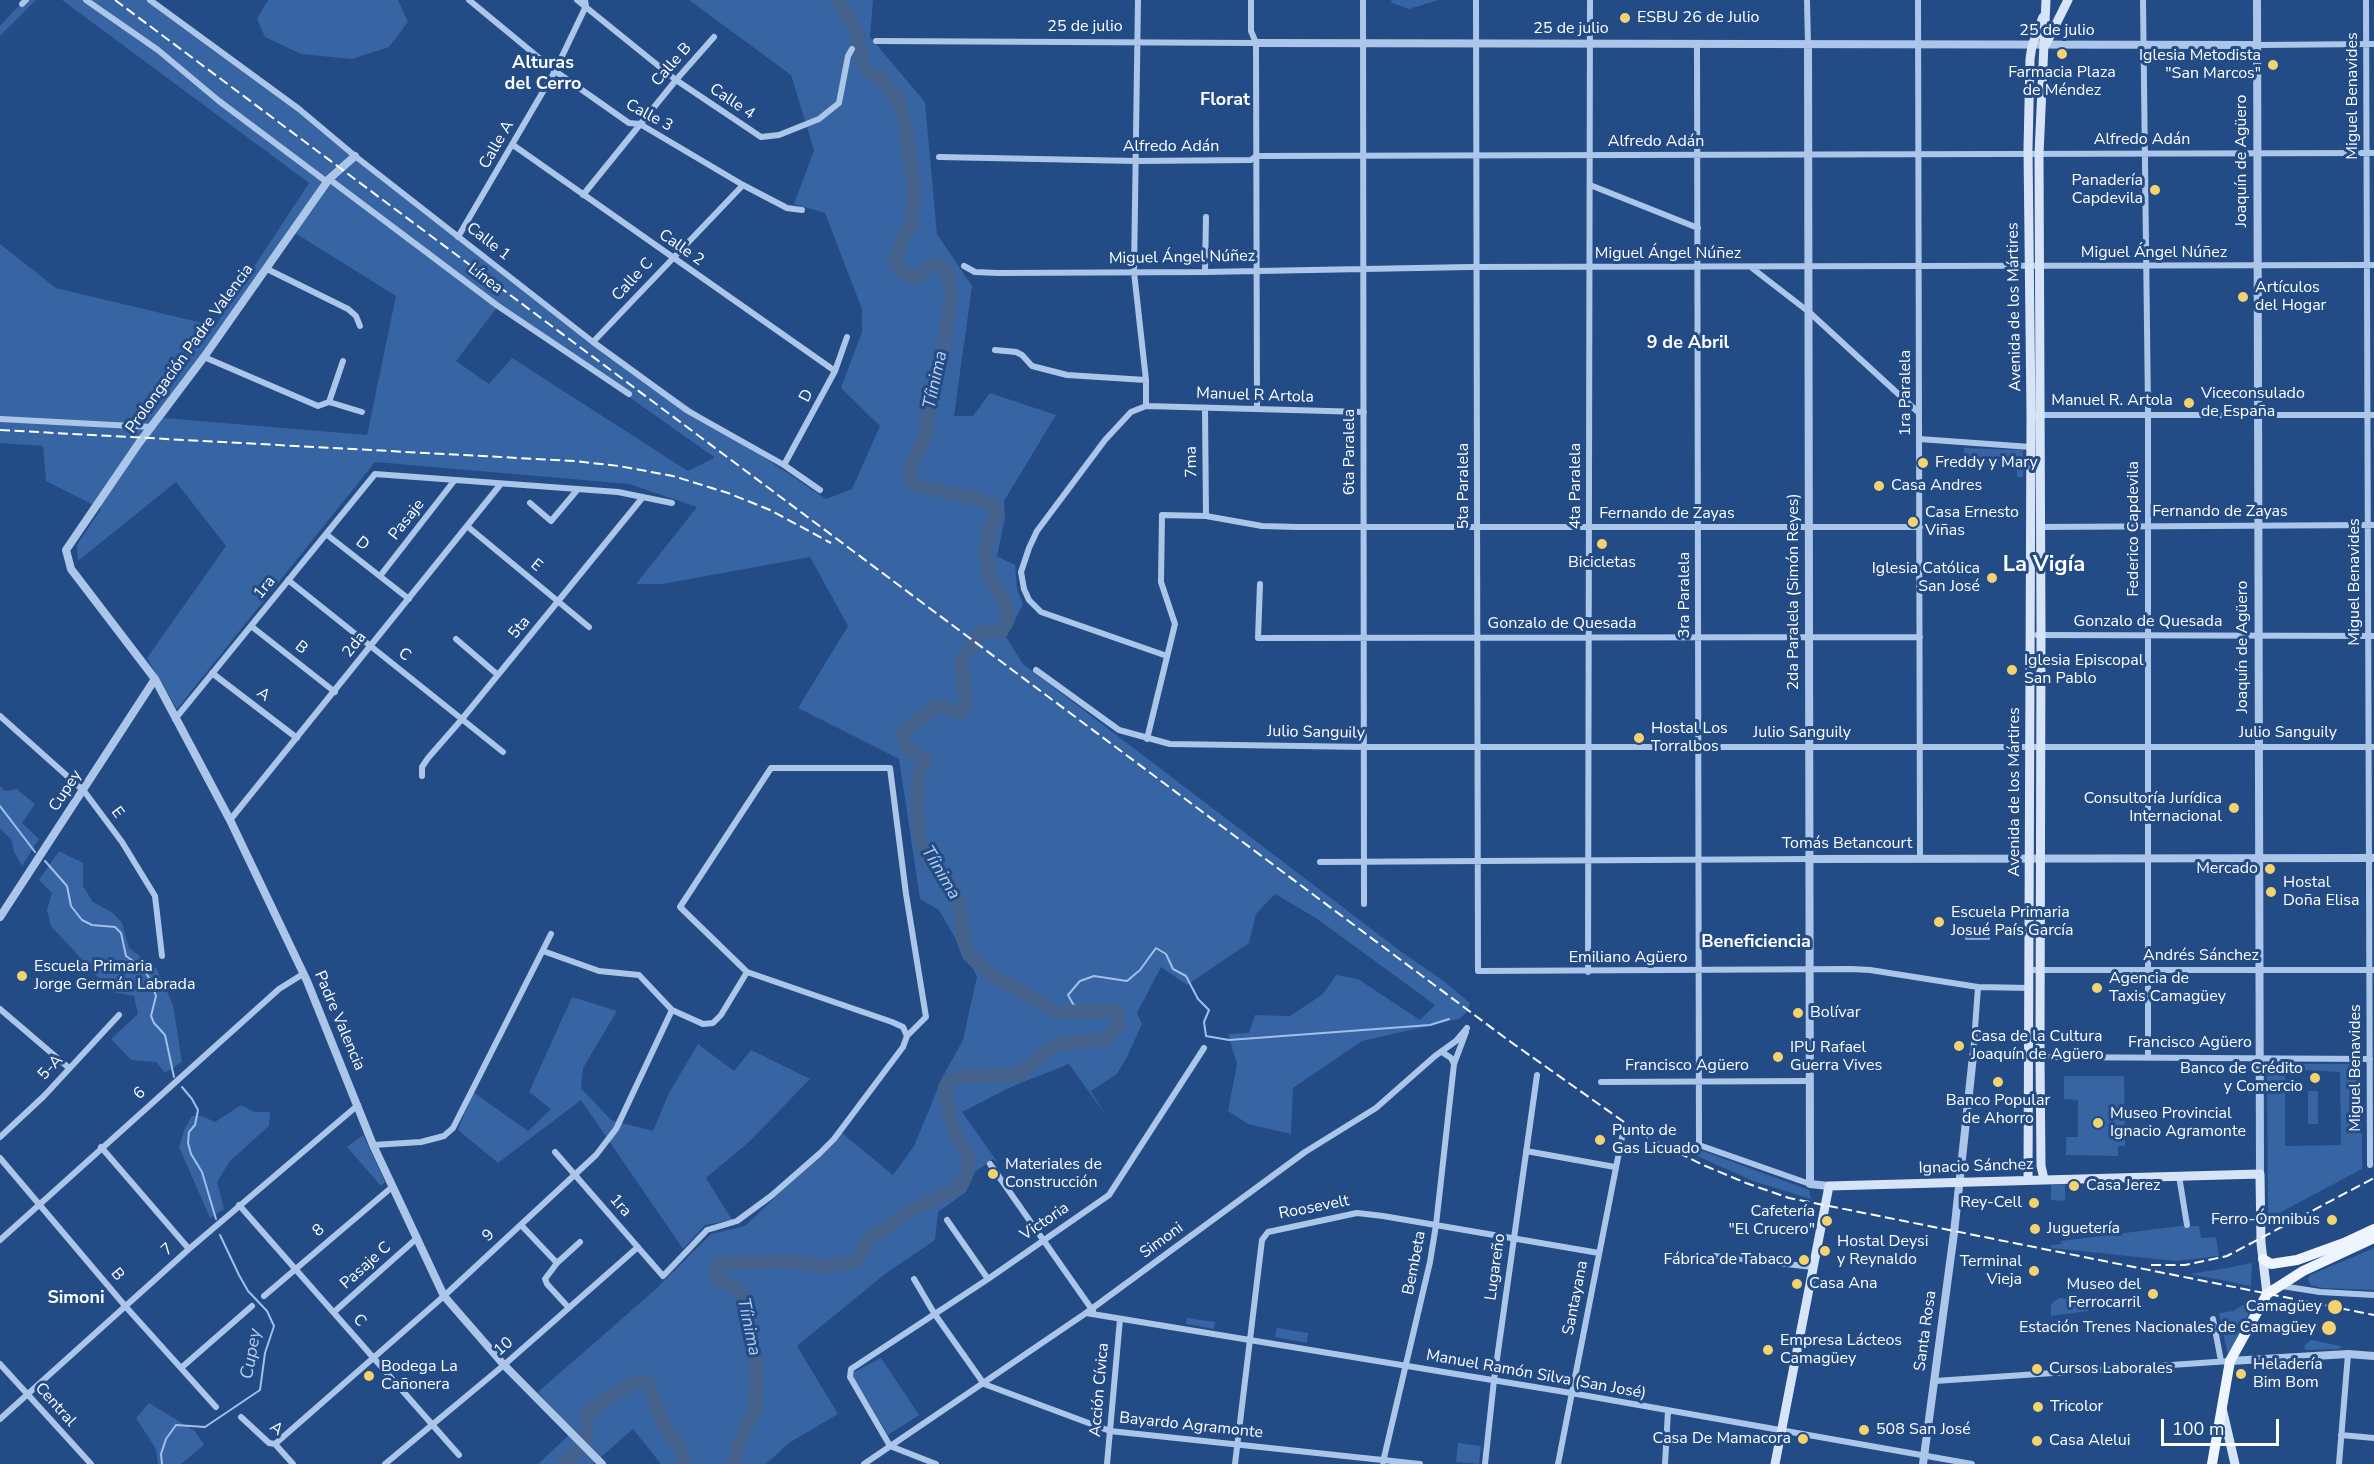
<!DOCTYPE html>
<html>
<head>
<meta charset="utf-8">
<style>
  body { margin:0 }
  #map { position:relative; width:2374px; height:1464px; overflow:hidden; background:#234b85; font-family:"Nunito Sans",sans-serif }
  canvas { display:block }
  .scale { position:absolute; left:2161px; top:1419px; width:118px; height:27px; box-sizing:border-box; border:3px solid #fff; border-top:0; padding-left:8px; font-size:18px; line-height:21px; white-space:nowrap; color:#fff; -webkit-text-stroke:4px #234b85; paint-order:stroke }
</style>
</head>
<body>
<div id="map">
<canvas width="2374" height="1464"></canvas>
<div class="scale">100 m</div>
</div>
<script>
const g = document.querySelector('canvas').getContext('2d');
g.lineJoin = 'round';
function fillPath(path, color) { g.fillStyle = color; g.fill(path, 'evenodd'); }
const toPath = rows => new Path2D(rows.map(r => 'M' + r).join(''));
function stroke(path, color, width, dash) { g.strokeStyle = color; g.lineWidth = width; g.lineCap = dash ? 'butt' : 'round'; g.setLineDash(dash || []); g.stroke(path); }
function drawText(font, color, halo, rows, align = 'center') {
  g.font = font + ' "Nunito Sans",sans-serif'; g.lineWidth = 6; g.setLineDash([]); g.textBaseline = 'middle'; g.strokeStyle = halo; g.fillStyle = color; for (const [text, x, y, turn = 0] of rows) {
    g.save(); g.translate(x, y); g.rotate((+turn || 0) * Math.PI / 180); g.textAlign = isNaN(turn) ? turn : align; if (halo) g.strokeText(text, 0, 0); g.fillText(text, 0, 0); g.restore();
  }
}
fillPath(toPath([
  [24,0,36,0,0,36,0,26],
  [62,0,152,0,250,74,593,342,826,499,852,489,880,426,841,388,862,332,862,309,825,213,794,204,814,150,791,75,689,0,873,0,870,37,925,102,937,234,972,286,954,416,973,416,990,393,1056,415,1004,501,1005,517,997,556,1015,565,1017,589,1023,604,1006,637,1023,664,1403,953,1441,979,1470,1003,1467,1012,1459,1019,1362,1041,1293,1088,1291,1134,1248,1124,1228,1111,1237,1064,1228,1034,1249,1033,1255,1015,1290,1016,1323,994,1336,975,1358,979,1420,1020,1435,1005,1316,918,1275,894,1256,914,1249,943,1187,985,1161,967,1137,1013,1142,1024,1127,1057,1117,1074,1091,1091,1107,1117,1097,1139,1068,1169,1097,1139,1107,1117,1069,1064,1011,1087,962,1112,999,1164,993,1159,975,1172,966,1192,938,1212,935,1240,885,1274,797,1346,838,1414,789,1443,766,1464,661,1464,633,1429,593,1464,538,1464,570,1434,565,1422,538,1392,656,1289,711,1234,745,1226,842,1133,893,1175,914,1146,942,1078,963,1040,977,976,939,910,920,899,899,759,798,708,848,626,810,557,663,584,636,584,697,507,629,484,375,462,177,709,147,658,226,546,176,482,78,561,77,545,101,509,46,481,43,446,0,443,0,244,56,288,215,326,309,183],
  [295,233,396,296,367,435,164,418],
  [499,305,714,457,714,458,688,471,512,358,489,384,456,361],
  [268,0,398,0,408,22,389,47,352,59,301,54,265,37,257,19],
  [1391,0,1439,0,1409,9,1392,3],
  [1964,448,2023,450,2023,477,2017,477,2017,464,1964,464],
  [0,786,5,791,17,789,35,804,22,823,39,839,22,866,14,852,11,839,0,829],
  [59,851,83,863,83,886,93,902,113,913,122,923,129,948,156,968,173,1005,182,1062,165,1073,156,1062,131,1060,111,1039,138,1014,134,996,112,992,51,926,47,910,52,893,39,880],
  [572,997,617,1011,583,1068,581,1088,611,1120,653,1131,669,1093,698,1044,734,1071,751,1050,810,1079,750,1141,706,1178,732,1220,705,1225,683,1249,581,1100,498,1163,458,1130,473,1092,528,1131,551,1109,529,1092],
  [2267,1064,2362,1064,2362,1169,2268,1219],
  [2305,1070,2340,1072,2341,1145,2285,1146,2285,1072,2304,1072],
  [2064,1076,2124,1076,2125,1146,2118,1146,2118,1156,2066,1155,2066,1137,2078,1137,2078,1100,2064,1099],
  [2308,1091,2318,1091,2318,1124,2308,1124],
  [241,1105,254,1112,270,1112,269,1126,230,1161,217,1182,224,1209,210,1218,179,1147,185,1128,192,1116,202,1116,215,1122],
  [363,1135,385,1182,381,1186,347,1147],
  [1700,1150,1809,1190,1811,1199,1753,1181,1697,1156],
  [2065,1184,2065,1201,2051,1200,2051,1185],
  [2180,1226,2199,1226,2201,1238,2216,1237,2219,1256,2176,1261,2051,1248,2051,1245,2061,1244,2061,1241],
  [2374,1248,2374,1290,2323,1288,2310,1285,2308,1279,2310,1275],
  [2252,1263,2251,1286,2190,1274,2227,1268],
  [2059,1298,2088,1301,2088,1311,2051,1316,2051,1304],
  [2248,1302,2254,1303,2228,1355,2219,1313,2233,1311],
  [1187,1318,1215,1322,1214,1329,1186,1324],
  [1277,1328,1308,1333,1307,1343,1275,1337],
  [2311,1340,2341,1346,2342,1347,2339,1349,2305,1350,2304,1346],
  [881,1358,919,1415,888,1435,853,1377,854,1372],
  [149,1403,195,1431,204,1445,181,1464,158,1464,156,1449,136,1418],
  [1458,1443,1481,1446,1479,1464,1456,1462]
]), '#3764a2');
const water = toPath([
  [1966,929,1989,930,1989,939,1966,939,1966,929]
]);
fillPath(water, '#45628c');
stroke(water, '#a0c0ea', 1.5);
stroke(toPath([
  [0,806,35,852],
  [45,861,67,886,71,906,82,920,92,925,115,927,121,933,126,956,144,969,150,980,156,996,151,1016,154,1023,165,1035,174,1077],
  [1083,1012,1073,1004,1068,995,1080,981,1094,976,1127,981,1140,970,1156,948,1166,954,1173,969,1186,976,1198,999,1209,1010,1204,1022,1206,1036,1229,1040,1430,1025,1449,1019],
  [182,1087,192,1099,198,1110,195,1125,189,1132,188,1143,191,1154,202,1172,216,1219],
  [162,1464,161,1454,166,1439,176,1425,205,1427,260,1390,265,1353,274,1326,267,1311,248,1291,239,1275,220,1235]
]), '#a0c0ea', 2);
stroke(toPath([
  [565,1464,578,1451,586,1436,586,1415,609,1397,637,1382,649,1384,654,1401,666,1430,680,1446,684,1464],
  [734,1464,738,1444,755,1411,757,1368,741,1291,716,1278,718,1264,789,1261,825,1267,856,1261,870,1236,889,1227,902,1215,954,1190,964,1180,969,1161,952,1125,945,1087,953,1077,1019,1075,1047,1051,1060,1044,1106,1039,1117,1028,1119,1016,1114,1011,1056,1012,989,973,969,955,962,936,960,905,948,883,930,862,920,840,917,815,918,775,925,759,906,747,902,735,909,727,938,705,961,713,966,704,961,660,981,632,1001,632,1008,620,1004,600,990,578,985,552,989,532,997,515,994,506,974,498,912,485,909,470,924,439,948,321,951,294,948,273,941,265,930,266,917,278,903,273,895,262,904,235,912,222,914,187,905,124,899,102,880,76,869,73,862,62,857,32,837,0]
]), '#45628c', 14);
stroke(toPath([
  [86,0,158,50,219,101,327,182],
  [150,0,299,109,355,156,593,342,688,411,784,465,820,490],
  [469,0,555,71,629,123,640,124,743,185,787,208,802,210],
  [577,0,676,80,761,137,779,135,819,119,839,103,848,56,852,49],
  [1138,0,1134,272,1146,380,1146,406],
  [1251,0,1251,31,1256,43,1257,409],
  [1363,0,1364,904],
  [1476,0,1478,971,1851,969,1870,970,1978,987,2029,988],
  [1807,0,1808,45],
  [1918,0,1920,858],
  [2143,0,2148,408,2148,1057],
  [2366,0,2370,1165],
  [22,4,26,0],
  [876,41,1256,43],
  [1697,45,1699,1145,1810,1184],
  [2257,45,2374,44],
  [513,145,835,371],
  [939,157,1136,161,1251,160,1256,156,2374,153],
  [329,179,498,306,629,394],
  [1590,185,1698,228],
  [583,195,676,80,714,37],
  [458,237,555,71,586,6,585,0],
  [964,266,975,272,998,273,1205,272,1470,267,2374,265],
  [1752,268,1809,312,1919,413],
  [267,269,348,309,356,316,360,326],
  [1205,272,1206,217],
  [593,342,743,185],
  [995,350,1016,352,1022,355,1032,366,1067,375,1146,380],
  [204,357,318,406,329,402,362,412],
  [329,402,343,361],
  [1205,408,1206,516],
  [2037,415,2374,415],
  [0,419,152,427],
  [1919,439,2031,447],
  [784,465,835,371,847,337],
  [530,503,551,521,578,489],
  [467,526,589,627],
  [2039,527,2374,525],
  [326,534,409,599],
  [380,576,454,481],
  [288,580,503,752],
  [1260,584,1258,638,1920,637],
  [251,626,335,692],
  [2037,635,2374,636],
  [456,639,498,675],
  [1167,656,1041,612,1029,600,1024,589,1021,572,1029,548,1037,531,1105,440,1131,412,1146,406,1364,412],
  [1036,670,1119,730,1170,744,1364,747,2374,747],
  [212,673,297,738],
  [0,716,84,791,122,842,155,896,162,956],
  [175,719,375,474,618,492,672,503],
  [1147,739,1175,624,1161,582,1162,515,1206,516,1262,526,1297,527,1920,527],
  [422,776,422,767,428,758,462,719,643,497],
  [230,820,500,485],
  [1320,862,1810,859],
  [543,951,599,971,639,975,672,1010,703,1024,713,1023,721,1015,747,972],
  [2029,970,2374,970],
  [1588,972,1590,0],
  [0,1009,69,1068],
  [1973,1056,1978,987],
  [2040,1057,2370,1059],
  [1454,1064,1466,1032],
  [1601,1082,1810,1081],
  [0,1137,44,1096,119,1015],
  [373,1145,421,1142,444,1136,453,1128,551,934],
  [101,1147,189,1249],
  [1526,1151,1615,1167],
  [555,1152,663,1276],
  [0,1158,126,1307,216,1407],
  [990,1164,1093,1311],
  [2179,1176,2187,1225],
  [239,1205,459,1455],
  [947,1220,988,1279],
  [521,1225,557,1263],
  [0,1240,279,989,303,974],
  [1715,1256,1813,1267],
  [664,1275,707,1230,737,1221,771,1196,819,1154,834,1139,903,1047,907,1036,926,1017,906,894,890,768,771,768,680,907,747,972,892,1022,903,1027,907,1036],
  [914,1279,934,1313,984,1384,1110,1431,1420,1464],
  [2282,1286,2320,1292,2374,1295],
  [264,1296,392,1187],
  [569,1308,547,1284,545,1279,557,1263,580,1242],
  [334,1312,416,1239],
  [1086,1313,1571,1393,1972,1464],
  [2213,1319,2221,1361],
  [0,1364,91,1464],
  [181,1368,252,1306],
  [1935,1381,2230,1361],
  [241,1417,269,1443,275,1444,293,1464],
  [0,1419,189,1249,358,1105],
  [2341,1435,2374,1438],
  [275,1444,444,1296,596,1155,616,1129,672,1010],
  [1383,1462,1430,1262,1436,1225,1454,1064,1451,1058,1442,1052],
  [385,1464,504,1365,638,1247],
  [864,1464,1086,1313,1305,1152,1376,1108,1435,1056,1456,1041,1467,1028],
  [936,1464,890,1446,850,1377,851,1369,988,1279,1109,1195,1204,1048],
  [1107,1464,1120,1319],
  [1235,1464,1262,1240,1268,1232,1357,1213,1383,1216,1599,1253],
  [1485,1464,1494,1380,1537,1075],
  [1558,1464,1622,1137],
  [1665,1464,1668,1411],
  [2339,1464,2348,1354]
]), '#acc6e9', 6);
stroke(toPath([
  [2257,0,2260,1174],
  [1256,43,2257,45],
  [1808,45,1810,1184,1829,1186],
  [355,156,329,179,204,357,139,443,66,550,71,569,155,679,230,820,307,981,373,1145,444,1296,504,1365,602,1464],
  [1810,859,2374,858],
  [0,917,155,679],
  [2230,1361,2348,1354,2374,1356],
  [1923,1464,1954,1233,1973,1056,2040,1057]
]), '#acc6e9', 8);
stroke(toPath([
  [2046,44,2068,0],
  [2028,1179,2031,415,2028,149,2030,59,2032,46,2043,17],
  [2044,1179,2041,1166,2040,1057,2041,635,2039,154,2046,0],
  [2222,1408,2235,1464],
  [1775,1464,1829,1186,2260,1174,2261,1243,2267,1294]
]), '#d7e4f7', 9);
stroke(toPath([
  [2263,1259,2271,1264,2297,1260,2344,1243,2374,1229],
  [2212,1464,2230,1361,2267,1294,2303,1271,2374,1238]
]), '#eff5fe', 10);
stroke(toPath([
  [115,0,1508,1040,1641,1134,1703,1165,1746,1183,1789,1198,2374,1315],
  [0,430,574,461,619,466,673,476,728,493,770,510,831,543],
  [2151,1265,2185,1265,2227,1256,2374,1178]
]), '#fff', 2, [10, 4.5]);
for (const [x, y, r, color] of [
  [1625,18,6,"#f4d26f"],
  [2062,54,6,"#f4d26f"],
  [2273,65,6,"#f4d26f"],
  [2155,190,6,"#f4d26f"],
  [2243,297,6,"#f4d26f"],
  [2189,403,6,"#f4d26f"],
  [1923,463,6,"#f4d26f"],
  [1879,486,6,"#f4d26f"],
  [1913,522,6,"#f4d26f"],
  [1602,544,6,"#f4d26f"],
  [1992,578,6,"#f4d26f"],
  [2012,670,6,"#f4d26f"],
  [1639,738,6,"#f4d26f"],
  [2234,808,6,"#f4d26f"],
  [2270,869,6,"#f4d26f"],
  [2271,892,6,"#f4d26f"],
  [1939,922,6,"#f4d26f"],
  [22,976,6,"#f4d26f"],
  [2097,988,6,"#f4d26f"],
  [1798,1013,6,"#f4d26f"],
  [1959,1046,6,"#f4d26f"],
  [1778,1057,6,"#f4d26f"],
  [2315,1078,6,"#f4d26f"],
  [1998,1082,6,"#f4d26f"],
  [2098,1123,6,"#f4d26f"],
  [1600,1140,6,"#f4d26f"],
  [993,1174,6,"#f4d26f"],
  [2074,1186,6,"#f4d26f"],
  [2034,1203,6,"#f4d26f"],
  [2332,1220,6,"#f4d26f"],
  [1827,1221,6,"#f4d26f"],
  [2035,1229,6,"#f4d26f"],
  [1825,1251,6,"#f4d26f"],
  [1804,1260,6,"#f4d26f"],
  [2034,1271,6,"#f4d26f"],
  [1797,1284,6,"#f4d26f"],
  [2153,1294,6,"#f4d26f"],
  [2335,1307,8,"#f4d26f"],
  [2329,1328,8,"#f4d26f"],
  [1768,1350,6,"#f4d26f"],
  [2037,1369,6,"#f4d26f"],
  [2241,1374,6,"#f4d26f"],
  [369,1376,6,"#f4d26f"],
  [2038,1407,6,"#f4d26f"],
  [1864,1430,6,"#f4d26f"],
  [1803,1439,6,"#f4d26f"],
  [2037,1441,6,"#f4d26f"]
]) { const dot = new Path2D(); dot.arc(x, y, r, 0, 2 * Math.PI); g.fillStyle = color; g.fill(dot); stroke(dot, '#234b85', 2); }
drawText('16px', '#fff', '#234b85', [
  ["ESBU 26 de Julio",1637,18],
  ["Iglesia Metodista",2261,56,"right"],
  ["\"San Marcos\"",2261,74,"right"],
  ["Farmacia Plaza",2062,73,"center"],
  ["de Méndez",2062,91,"center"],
  ["Panadería",2143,181,"right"],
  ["Capdevila",2143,199,"right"],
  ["Artículos",2255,288],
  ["del Hogar",2255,306],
  ["Viceconsulado",2201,394],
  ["de España",2201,412],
  ["Freddy y Mary",1935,463],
  ["Casa Andres",1891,486],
  ["Casa Ernesto",1925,513],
  ["Viñas",1925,531],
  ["Bicicletas",1602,563,"center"],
  ["Iglesia Católica",1980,569,"right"],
  ["San José",1980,587,"right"],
  ["Iglesia Episcopal",2024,661],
  ["San Pablo",2024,679],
  ["Hostal Los",1651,729],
  ["Torralbos",1651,747],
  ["Consultoría Jurídica",2222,799,"right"],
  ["Internacional",2222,817,"right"],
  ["Mercado",2258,869,"right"],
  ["Hostal",2283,883],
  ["Doña Elisa",2283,901],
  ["Escuela Primaria",1951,913],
  ["Josué País García",1951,931],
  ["Escuela Primaria",34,967],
  ["Jorge Germán Labrada",34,985],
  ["Agencia de",2109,979],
  ["Taxis Camagüey",2109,997],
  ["Bolívar",1810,1013],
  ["Casa de la Cultura",1971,1037],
  ["Joaquín de Agüero",1971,1055],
  ["IPU Rafael",1790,1048],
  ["Guerra Vives",1790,1066],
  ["Banco de Crédito",2303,1069,"right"],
  ["y Comercio",2303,1087,"right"],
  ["Banco Popular",1998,1101,"center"],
  ["de Ahorro",1998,1119,"center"],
  ["Museo Provincial",2110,1114],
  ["Ignacio Agramonte",2110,1132],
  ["Punto de",1612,1131],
  ["Gas Licuado",1612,1149],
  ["Materiales de",1005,1165],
  ["Construcción",1005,1183],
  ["Casa Jerez",2086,1186],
  ["Rey-Cell",2022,1203,"right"],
  ["Cafetería",1815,1212,"right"],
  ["\"El Crucero\"",1815,1230,"right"],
  ["Ferro-Ómnibus",2320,1220,"right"],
  ["Juguetería",2047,1229],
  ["Hostal Deysi",1837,1242],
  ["y Reynaldo",1837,1260],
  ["Fábrica de Tabaco",1792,1260,"right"],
  ["Terminal",2022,1262,"right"],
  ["Vieja",2022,1280,"right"],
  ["Casa Ana",1809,1284],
  ["Museo del",2141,1285,"right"],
  ["Ferrocarril",2141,1303,"right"],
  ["Camagüey",2322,1307,"right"],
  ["Estación Trenes Nacionales de Camagüey",2316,1328,"right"],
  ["Empresa Lácteos",1780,1341],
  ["Camagüey",1780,1359],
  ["Heladería",2253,1365],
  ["Bim Bom",2253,1383],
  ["Bodega La",381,1367],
  ["Cañonera",381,1385],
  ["Cursos Laborales",2049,1369],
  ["Tricolor",2050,1407],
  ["508 San José",1876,1430],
  ["Casa De Mamacora",1791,1439,"right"],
  ["Casa Alelui",2049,1441]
], 'left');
drawText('16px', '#fff', '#234b85', [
  ["25 de julio",1085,27],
  ["25 de julio",1571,29],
  ["25 de julio",2057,31],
  ["Calle B",672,65,-49],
  ["Miguel Benavides",2353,96,-90],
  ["Calle 4",732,102,34],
  ["Calle 3",649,116,28],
  ["Alfredo Adán",2142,140],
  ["Alfredo Adán",1656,142],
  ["Calle A",497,145,-60],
  ["Alfredo Adán",1171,147],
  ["Joaquín de Agüero",2242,161,-90],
  ["Calle 1",488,242,38],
  ["Calle 2",681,248,35],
  ["Miguel Ángel Núñez",2154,253],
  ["Miguel Ángel Núñez",1668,254],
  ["Miguel Ángel Núñez",1182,258,-1],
  ["Línea",485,279,37],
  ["Calle C",633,280,-47],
  ["Avenida de los Mártires",2015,307,-91],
  ["Prolongación Padre Valencia",190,349,-54],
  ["1ra Paralela",1906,393,-90],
  ["D",807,396,-63],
  ["Manuel R Artola",1255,396,2],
  ["Manuel R. Artola",2112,401],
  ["6ta Paralela",1350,452,-90],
  ["7ma",1192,462,-91],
  ["5ta Paralela",1464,486,-90],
  ["4ta Paralela",1576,486,-90],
  ["Fernando de Zayas",2220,512],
  ["Fernando de Zayas",1667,514],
  ["Pasaje",407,520,-52],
  ["Federico Capdevila",2134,529,-90],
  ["D",362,544,38],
  ["E",536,566,39],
  ["Miguel Benavides",2355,582,-90],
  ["1ra",265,588,-51],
  ["2da Paralela (Simón Reyes)",1794,592,-90],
  ["3ra Paralela",1685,595,-90],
  ["Gonzalo de Quesada",2148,622],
  ["Gonzalo de Quesada",1562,624],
  ["5ta",520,628,-50],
  ["2da",355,645,-52],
  ["Joaquín de Agüero",2243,647,-90],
  ["B",301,648,38],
  ["C",404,655,38],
  ["A",263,695,37],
  ["Julio Sanguily",1316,733,1],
  ["Julio Sanguily",1802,733],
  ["Julio Sanguily",2288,733],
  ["Cupey",66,791,-57],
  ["Avenida de los Mártires",2015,792,-90],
  ["E",117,813,53],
  ["Tomás Betancourt",1847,844],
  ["Andrés Sánchez",2201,956],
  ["Emiliano Agüero",1628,958],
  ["Padre Valencia",339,1021,67],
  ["Francisco Agüero",2190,1043],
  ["Francisco Agüero",1687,1066],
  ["5-A",51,1068,-47],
  ["Miguel Benavides",2356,1068,-90],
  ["6",140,1094,-42],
  ["Ignacio Sánchez",1976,1167,-2],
  ["1ra",620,1206,49],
  ["Roosevelt",1314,1208,-11],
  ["Victoria",1045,1222,-34],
  ["8",319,1231,-40],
  ["9",489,1236,-43],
  ["Simoni",1162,1241,-36],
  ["7",168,1250,-43],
  ["Bembeta",1415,1263,-79],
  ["Pasaje C",366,1266,-42],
  ["Lugareño",1496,1267,-82],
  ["B",117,1275,50],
  ["Santayana",1576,1298,-79],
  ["C",359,1321,48],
  ["Santa Rosa",1926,1331,-82],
  ["10",504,1347,-41],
  ["Manuel Ramón Silva (San José)",1536,1375,10],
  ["Acción Cívica",1100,1390,-85],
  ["Central",55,1405,48],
  ["Bayardo Agramonte",1191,1426,6],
  ["A",276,1429,38]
]);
drawText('bold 18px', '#fff', '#234b85', [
  ["Alturas",543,64],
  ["del Cerro",543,85],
  ["Florat",1225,101],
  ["9 de Abril",1688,344],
  ["Beneficiencia",1756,943],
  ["Simoni",76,1299]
]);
drawText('italic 18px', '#b8d0f0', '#234b85', [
  ["Tíinima",936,380,-78],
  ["Tíinima",940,873,59],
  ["Tíinima",748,1327,78],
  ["Cupey",252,1354,-80]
]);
drawText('bold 22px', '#fff', '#234b85', [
  ["La Vigía",2044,566]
]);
</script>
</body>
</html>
